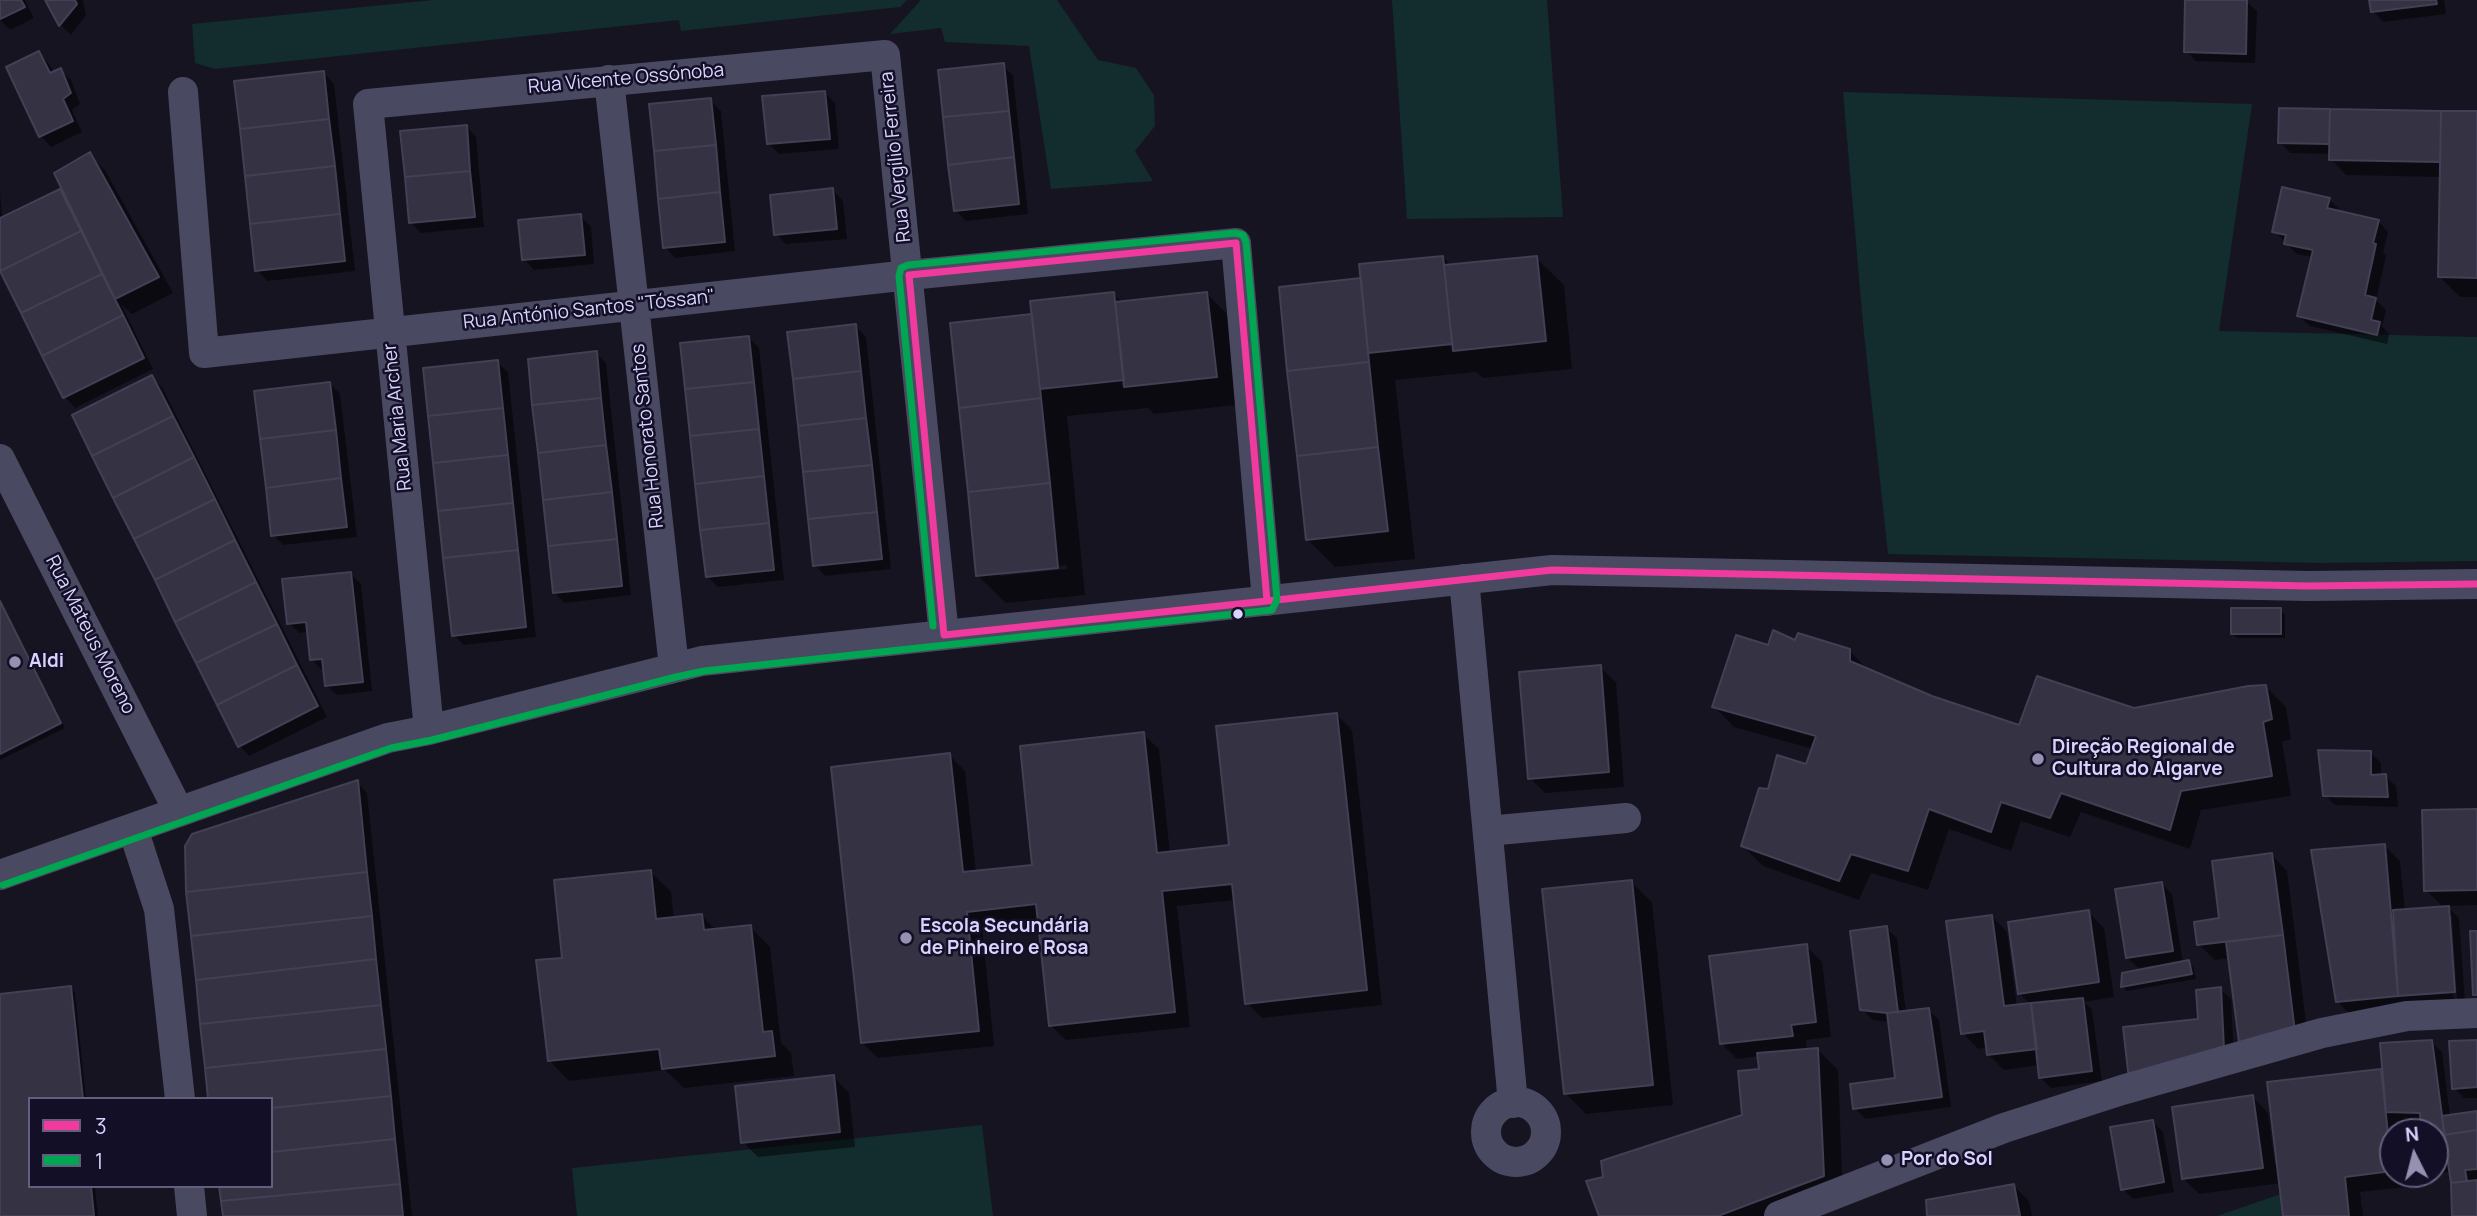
<!DOCTYPE html>
<html>
<head>
<meta charset="utf-8">
<style>
  body { margin:0 }
  #map { position:relative; width:2477px; height:1216px; overflow:hidden; background:#161421; font-family:Manrope,sans-serif }
  canvas { display:block }
  .legend { position:absolute; left:28px; top:1097px; width:245px; height:91px; box-sizing:border-box; background:#130f26; border:2px solid #625e7d; margin:0; padding:9px 12px; list-style:none; font-size:21px; color:#d9d4ff }
  .legend li { display:flex; align-items:center; gap:14px; height:35px }
  .legend b { width:35px; border:2px solid #625e7d }
  .north { position:absolute; left:2379px; top:1118px; width:70px; height:70px; box-sizing:border-box; background:#130f26; border:2px solid #625e7d; border-radius:50%; rotate:354deg; font-size:19px; font-weight:700; line-height:28px; text-align:center; color:#d9d4ff }
  .north::after { content:''; display:block; margin:auto; width:24px; height:32px; background:#9591b1; clip-path:polygon(50% 0,100% 100%,50% 72%,0 100%) }
</style>
</head>
<body>
<div id="map">
<canvas width="2477" height="1216"></canvas>
<ul class="legend">
<li><b style="height:9px;background:#f13a9d"></b>3</li>
<li><b style="height:9px;background:#00a651"></b>1</li>
</ul>
<div class="north">N</div>
</div>
<script>
const g = document.querySelector('canvas').getContext('2d');
g.lineJoin = 'round';
function fillPath(path, color) { g.fillStyle = color; g.fill(path, 'evenodd'); }
const toPath = rows => new Path2D(rows.map(r => 'M' + r).join(''));
function stroke(path, color, width, dash) { g.strokeStyle = color; g.lineWidth = width; g.lineCap = dash ? 'butt' : 'round'; g.setLineDash(dash || []); g.stroke(path); }
function drawText(font, color, halo, rows, align = 'center') {
  g.font = font + ' Manrope,sans-serif'; g.lineWidth = 5; g.setLineDash([]); g.textBaseline = 'middle'; g.strokeStyle = halo; g.fillStyle = color; for (const [text, x, y, turn = 0] of rows) {
    g.save(); g.translate(x, y); g.rotate((+turn || 0) * Math.PI / 180); g.textAlign = isNaN(turn) ? turn : align; if (halo) g.strokeText(text, 0, 0); g.fillText(text, 0, 0); g.restore();
  }
}
fillPath(toPath([
  [433,0,907,0,900,7,681,31,679,20,215,69,195,63,192,24],
  [921,0,1057,0,1098,60,1136,68,1154,95,1155,126,1135,151,1153,181,1051,189,1029,46,945,42,941,28,890,34],
  [1392,0,1547,0,1563,217,1407,219],
  [1843,92,2252,104,2219,331,2477,337,2477,561,2321,563,1888,554,1863,324],
  [982,1125,993,1216,577,1216,572,1168],
  [2281,1194,2283,1216,2217,1216]
]), '#132c2d');
fillPath(toPath([
  [0,0,25,0,34,18,10,30,0,20],
  [47,0,83,0,86,15,71,35,61,25],
  [2187,0,2246,1,2257,11,2255,63,2196,61,2186,51],
  [2371,0,2444,0,2446,14,2383,22,2373,11],
  [39,53,49,64,54,73,60,70,71,80,80,104,72,110,82,132,51,147,41,136],
  [1003,65,1013,76,1028,214,966,221,955,210],
  [324,73,334,84,355,271,267,281,257,270],
  [825,93,835,103,839,149,779,154,768,143],
  [710,100,721,111,735,251,675,258,665,247],
  [2280,110,2477,113,2477,297,2460,297,2439,276,2441,177,2346,175,2331,159,2331,154,2290,153,2280,142],
  [466,126,476,137,484,227,421,233,411,222],
  [89,155,105,170,173,293,132,314,121,304,153,369,75,408,65,397,0,267,0,220,59,191,68,200],
  [833,190,843,201,847,239,786,244,776,234],
  [0,192,2,217,0,217],
  [2329,199,2340,210,2339,212,2378,221,2388,232,2383,253,2386,256,2376,300,2386,310,2382,326,2389,334,2387,344,2310,326,2299,316,2313,257,2297,254,2274,231],
  [581,216,591,227,594,264,534,270,524,259],
  [1443,257,1452,266,1536,258,1564,285,1572,369,1483,378,1476,372,1395,380,1415,559,1335,567,1307,539,1363,279],
  [1114,294,1123,303,1207,294,1235,322,1244,404,1154,414,1148,408,1067,416,1085,595,1006,603,978,576,1034,316],
  [1067,565,1067,569,1000,576,1000,572],
  [856,326,866,337,891,569,825,576,815,565],
  [748,337,759,348,784,580,718,587,707,576],
  [596,353,606,363,631,595,565,603,554,593],
  [497,362,508,372,536,637,464,645,454,635],
  [152,377,162,387,327,717,249,756,239,745],
  [330,384,340,394,357,537,283,545,273,535],
  [350,573,361,584,372,691,337,695,326,685,325,669,322,670,311,659,308,632,299,633,289,623],
  [0,599,65,728,0,760],
  [2280,610,2285,615,2285,638,2237,638,2232,633],
  [1796,642,1849,650,1869,671,1931,697,2020,727,2266,687,2286,707,2291,739,2282,742,2291,796,2201,810,2190,849,2081,812,2070,837,2021,821,2011,851,1949,829,1928,890,1871,873,1859,900,1763,866,1743,846,1769,791,1807,766,1813,749,1734,727,1714,706,1769,647],
  [1600,667,1616,682,1624,787,1545,793,1530,778],
  [1337,715,1352,730,1382,1005,1262,1018,1247,1003,1236,900,1177,906,1190,1027,1066,1040,1050,1025,1039,921,982,927,994,1046,878,1058,862,1043,949,755,965,771,976,873,1034,866,1143,734,1159,749,1170,854,1231,847],
  [2371,753,2381,763,2381,776,2385,776,2396,786,2398,807,2335,805,2325,795],
  [357,782,367,793,412,1216,225,1216,271,1186,271,1099],
  [2477,811,2477,905,2447,906,2459,918,2465,1002,2353,1017,2337,1001,2385,846,2400,861,2405,911,2444,908,2426,890],
  [2448,916,2452,916,2457,1000,2454,1001],
  [2272,855,2287,871,2309,1047,2230,958,2215,960,2199,945],
  [650,871,671,892,674,919,702,916,716,930,750,927,770,947,781,1043,791,1053,794,1076,684,1088,665,1070,569,1081,549,1060],
  [1631,882,1652,902,1673,1105,1586,1114,1566,1094],
  [2162,884,2172,894,2183,963,2188,962,2193,967,2196,979,2127,991,2122,986,2157,968,2156,965,2138,968,2127,957],
  [2088,912,2104,928,2114,997,2084,1002,2092,1010,2102,1081,2051,1088,2040,1077,2039,1065,2004,1070,1988,1054,1987,1047,1978,1049,1963,1033,1992,916,2007,932,2017,1006,2031,1005,2019,993],
  [1886,928,1897,938,1906,1013,1929,1010,1939,1020,1951,1107,1865,1119,1855,1108,1897,1079,1889,1022,1873,1020,1862,1009],
  [1806,946,1822,962,1831,1037,1806,1040,1807,1051,1818,1050,1838,1070,1843,1197,1792,1216,1601,1216,1605,1178,1744,1116,1761,1070,1759,1056,1737,1059,1722,1044],
  [71,988,75,992,86,1099,30,1099,30,1186,95,1186,98,1216,0,1216,0,995],
  [2220,989,2231,999,2234,1059,2200,1021],
  [2477,1041,2477,1098,2464,1098,2454,1088],
  [2431,1042,2442,1052,2450,1116,2477,1113,2477,1216,2453,1216,2455,1185,2451,1172,2435,1173,2435,1132,2423,1132,2422,1123,2400,1122,2401,1132,2393,1132,2393,1174,2406,1174,2407,1187,2360,1192,2363,1216,2285,1216,2281,1183,2199,1194,2183,1178,2253,1097,2268,1113,2275,1164,2279,1164,2380,1071,2384,1075],
  [834,1077,849,1093,855,1147,758,1157,743,1142],
  [2152,1121,2163,1132,2174,1192,2133,1199,2123,1189],
  [2013,1185,2029,1201,2032,1216,1929,1216]
]), '#0007');
const building = toPath([
  [0,0,21,0,25,7,0,19,0,0],
  [45,0,75,0,77,4,59,26,45,0],
  [2185,0,2247,0,2246,54,2184,52,2185,0],
  [2369,0,2436,0,2437,4,2371,12,2369,0],
  [39,51,50,73,61,68,71,93,63,99,73,121,39,137,6,67,39,51],
  [1004,63,1009,111,943,117,938,70,1004,63],
  [324,71,329,119,240,129,234,81,324,71],
  [825,91,830,139,767,144,762,96,825,91],
  [711,98,716,145,654,151,649,104,711,98],
  [2279,108,2330,109,2329,144,2278,143,2279,108],
  [2330,109,2441,111,2440,162,2329,160,2330,109],
  [1009,111,1014,157,948,165,943,117,1009,111],
  [2441,111,2477,111,2477,278,2438,277,2441,111],
  [329,119,335,166,245,176,240,129,329,119],
  [467,125,470,171,405,177,400,131,467,125],
  [716,145,720,192,658,199,654,151,716,145],
  [90,152,159,277,115,299,54,173,90,152],
  [1014,157,1019,204,954,211,948,165,1014,157],
  [335,166,340,214,250,224,245,176,335,166],
  [470,171,475,217,409,223,405,177,470,171],
  [2282,187,2330,198,2327,208,2379,220,2373,243,2376,244,2365,295,2376,298,2371,320,2380,322,2377,335,2297,316,2313,250,2284,244,2286,235,2272,232,2282,187],
  [833,188,837,229,774,235,770,195,833,188],
  [60,189,81,231,0,271,0,218,60,189],
  [720,192,725,242,663,248,658,199,720,192],
  [340,214,345,261,255,271,250,224,340,214],
  [581,214,585,255,522,260,518,220,581,214],
  [81,231,102,274,21,313,0,271,81,231],
  [1443,256,1452,344,1368,353,1359,264,1443,256],
  [1537,256,1546,341,1453,351,1444,265,1537,256],
  [102,274,123,315,42,356,21,313,102,274],
  [1361,278,1369,362,1287,371,1279,287,1361,278],
  [1114,292,1124,380,1040,389,1030,301,1114,292],
  [1207,292,1217,377,1124,387,1115,302,1207,292],
  [1032,314,1041,398,959,408,950,323,1032,314],
  [123,315,144,358,63,398,42,356,123,315],
  [856,324,861,371,793,379,787,332,856,324],
  [749,336,754,382,685,389,680,343,749,336],
  [597,351,601,398,532,405,528,359,597,351],
  [498,360,503,408,428,416,423,368,498,360],
  [1369,362,1378,447,1297,456,1287,371,1369,362],
  [861,371,866,418,798,426,793,379,861,371],
  [152,375,173,416,92,456,72,415,152,375],
  [330,382,336,430,260,439,254,391,330,382],
  [754,382,759,429,690,436,685,389,754,382],
  [601,398,606,445,538,453,532,405,601,398],
  [1041,398,1050,483,968,492,959,408,1041,398],
  [503,408,508,455,433,463,428,416,503,408],
  [173,416,194,457,113,498,92,456,173,416],
  [866,418,872,465,803,472,798,426,866,418],
  [759,429,764,476,695,484,690,436,759,429],
  [336,430,341,478,266,488,260,439,336,430],
  [606,445,612,492,543,500,538,453,606,445],
  [1378,447,1388,531,1306,540,1297,456,1378,447],
  [508,455,513,503,438,511,433,463,508,455],
  [194,457,215,499,134,539,113,498,194,457],
  [872,465,877,512,808,519,803,472,872,465],
  [764,476,769,523,700,530,695,484,764,476],
  [341,478,347,527,271,536,266,488,341,478],
  [1050,483,1058,568,976,576,968,492,1050,483],
  [612,492,617,539,548,546,543,500,612,492],
  [215,499,235,540,155,580,134,539,215,499],
  [513,503,518,550,443,558,438,511,513,503],
  [877,512,882,559,813,566,808,519,877,512],
  [769,523,774,570,706,577,700,530,769,523],
  [617,539,622,586,553,593,548,546,617,539],
  [235,540,256,582,175,622,155,580,235,540],
  [518,550,526,627,452,636,443,558,518,550],
  [351,572,363,682,325,686,322,659,310,660,306,622,287,624,282,579,351,572],
  [256,582,277,624,196,663,175,622,256,582],
  [0,601,61,723,0,754,0,601],
  [2231,608,2281,608,2281,634,2231,634,2231,608],
  [277,624,297,665,217,705,196,663,277,624],
  [1773,630,1795,640,1798,633,1850,649,1850,661,1932,696,2019,725,2037,676,2134,708,2248,686,2266,685,2272,719,2263,722,2272,776,2181,791,2170,830,2061,793,2050,818,2001,802,1991,832,1929,809,1908,871,1851,854,1839,881,1741,846,1759,788,1768,789,1777,755,1806,764,1816,736,1712,707,1736,635,1768,645,1773,630],
  [297,665,318,706,238,747,217,705,297,665],
  [1601,665,1609,772,1528,779,1519,672,1601,665],
  [1337,713,1367,990,1245,1004,1232,884,1162,891,1175,1012,1049,1026,1036,904,967,912,979,1031,861,1043,831,767,950,753,963,872,1032,865,1020,746,1144,732,1157,853,1229,845,1216,726,1337,713],
  [2318,750,2371,751,2371,775,2386,774,2388,797,2323,796,2318,750],
  [358,780,367,872,186,892,185,846,192,834,358,780],
  [2477,809,2477,890,2424,891,2422,810,2477,809],
  [2385,844,2398,996,2336,1002,2311,850,2385,844],
  [2272,853,2283,935,2197,945,2194,922,2219,918,2212,861,2272,853],
  [651,870,656,919,702,914,704,930,751,925,763,1032,772,1031,775,1056,662,1069,659,1049,548,1061,536,960,562,958,554,880,651,870],
  [367,872,372,916,191,936,186,892,367,872],
  [1632,880,1653,1085,1564,1094,1542,889,1632,880],
  [2162,882,2173,951,2126,958,2115,889,2162,882],
  [2449,906,2455,992,2398,996,2393,910,2449,906],
  [2089,910,2099,982,2018,994,2008,922,2089,910],
  [1992,915,2004,1006,2031,1003,2037,1049,1987,1055,1984,1031,1961,1034,1946,921,1992,915],
  [372,916,376,959,196,980,191,936,372,916],
  [1887,926,1898,1012,1887,1013,1860,1010,1850,931,1887,926],
  [2470,931,2477,931,2477,995,2473,995,2470,931],
  [2283,935,2295,1032,2239,1042,2226,942,2283,935],
  [1807,944,1816,1022,1791,1025,1793,1036,1720,1044,1709,956,1807,944],
  [376,959,381,1005,200,1024,196,980,376,959],
  [2189,960,2192,974,2121,987,2122,973,2189,960],
  [71,986,83,1099,30,1099,30,1186,91,1186,94,1216,0,1216,0,994,71,986],
  [2221,987,2224,1049,2129,1080,2123,1027,2198,1019,2196,990,2221,987],
  [2083,998,2092,1071,2039,1078,2031,1003,2083,998],
  [381,1005,386,1049,205,1068,200,1024,381,1005],
  [1929,1008,1942,1097,1853,1109,1850,1084,1895,1078,1887,1013,1929,1008],
  [2432,1040,2448,1161,2435,1163,2435,1132,2421,1132,2420,1113,2386,1112,2380,1043,2432,1040],
  [2477,1040,2477,1087,2452,1089,2449,1041,2477,1040],
  [1818,1048,1824,1176,1718,1216,1599,1216,1586,1181,1603,1177,1601,1161,1742,1115,1738,1071,1759,1069,1757,1053,1818,1048],
  [386,1049,391,1096,271,1108,271,1099,208,1099,205,1068,386,1049],
  [2381,1069,2392,1171,2345,1177,2349,1216,2283,1216,2267,1082,2381,1069],
  [834,1075,840,1132,741,1143,735,1086,834,1075],
  [2253,1095,2263,1168,2182,1179,2172,1107,2253,1095],
  [391,1096,395,1139,271,1152,271,1108,391,1096],
  [2477,1111,2477,1130,2444,1135,2442,1116,2477,1111],
  [2153,1120,2164,1182,2121,1190,2110,1127,2153,1120],
  [2477,1130,2477,1169,2465,1170,2467,1181,2451,1183,2444,1135,2477,1130],
  [395,1139,400,1184,221,1201,219,1186,271,1186,271,1152,395,1139],
  [2477,1180,2477,1216,2452,1216,2451,1183,2477,1180],
  [400,1184,403,1216,223,1216,221,1201,400,1184],
  [2014,1184,2020,1216,1927,1216,1926,1200,2014,1184]
]);
fillPath(building, '#343243');
stroke(building, '#433f54', 2);
stroke(toPath([
  [609,80,674,667],
  [183,92,204,353,909,275,1236,243,1267,601],
  [0,459,179,812],
  [1464,579,1513,1103],
  [429,730,368,104,885,55,944,635],
  [133,829,159,909,180,1099],
  [1488,831,1626,818],
  [0,875,388,738,429,730,702,661,1552,570,2308,586,2477,584],
  '1486 1132a30 30 0 1 1 60 0a30 30 0 1 1-60 0Z',
  [189,1186,192,1216],
  [1779,1216,2004,1128,2122,1090,2322,1033,2407,1016,2477,1013]
]), '#4a4962', 30);
stroke(toPath([
  [1236,243,1267,601,944,635,909,275,1236,243],
  [1267,601,1552,570,2308,586,2477,584]
]), '#f13a9d', 7);
stroke(toPath([
  [3,885,391,748,432,740,676,677,704,671,1272,610,1277,600,1246,242,1243,235,1235,233,908,265,901,268,899,276,933,626]
]), '#00a651', 7);
for (const [x, y, r, color] of [
  [1238,614,6,"#d9d4ff"],
  [15,662,7,"#9591b1"],
  [2038,759,7,"#9591b1"],
  [906,938,7,"#9591b1"],
  [1887,1160,7,"#9591b1"]
]) { const dot = new Path2D(); dot.arc(x, y, r, 0, 2 * Math.PI); g.fillStyle = color; g.fill(dot); stroke(dot, '#130f26', 2.5); }
drawText('19px', '#d9d4ff', '#130f26', [
  ["Rua Vicente Ossónoba",626,79,-5],
  ["Rua Vergílio Ferreira",896,157,-96],
  ["Rua António Santos \"Tóssan\"",589,310,-6],
  ["Rua Maria Archer",398,417,-96],
  ["Rua Honorato Santos",648,436,-96],
  ["Rua Mateus Moreno",90,635,63]
]);
drawText('bold 19px', '#d9d4ff', '#130f26', [
  ["Aldi",29,662],
  ["Direção Regional de",2052,748],
  ["Cultura do Algarve",2052,770],
  ["Escola Secundária",920,927],
  ["de Pinheiro e Rosa",920,949],
  ["Por do Sol",1901,1160]
], 'left');
</script>
</body>
</html>
